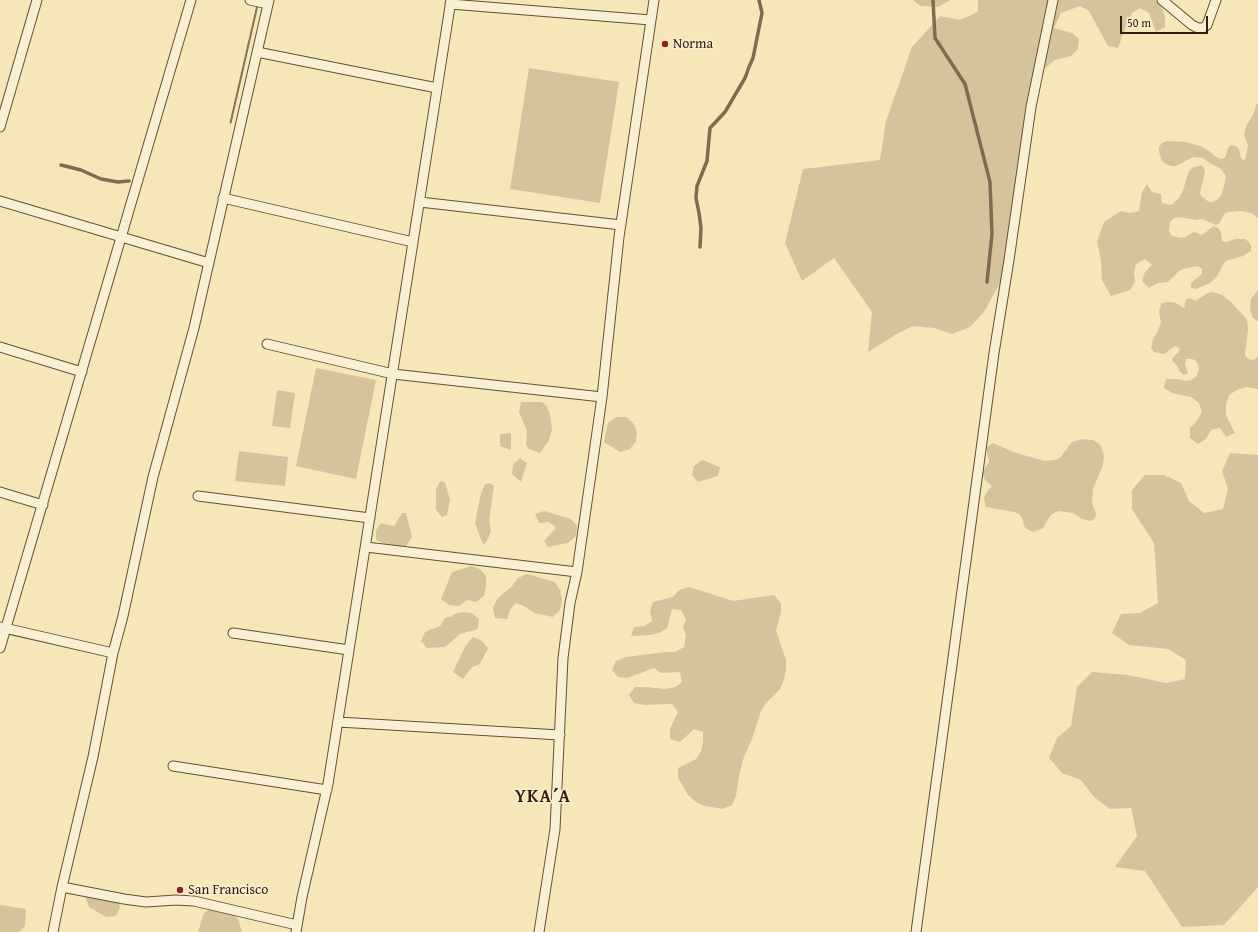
<!DOCTYPE html>
<html>
<head>
<meta charset="utf-8">
<style>
  body { margin:0 }
  #map { position:relative; width:1258px; height:932px; overflow:hidden; background:#f6e7b9; font-family:"Gentium Book Plus",serif }
  canvas { display:block }
  .scale { position:absolute; left:1120px; top:16px; width:88px; height:18px; box-sizing:border-box; border:2px solid #321c0b; border-top:0; padding-left:5px; font-size:12px; line-height:14px; white-space:nowrap; color:#321c0b; -webkit-text-stroke:3px #f9efd2; paint-order:stroke }
</style>
</head>
<body>
<div id="map">
<canvas width="1258" height="932"></canvas>
<div class="scale">50 m</div>
</div>
<script>
const g = document.querySelector('canvas').getContext('2d');
g.lineJoin = 'round';
function fillPath(path, color) { g.fillStyle = color; g.fill(path, 'evenodd'); }
const toPath = rows => new Path2D(rows.map(r => 'M' + r).join(''));
function stroke(path, color, width, dash) { g.strokeStyle = color; g.lineWidth = width; g.lineCap = dash ? 'butt' : 'round'; g.setLineDash(dash || []); g.stroke(path); }
function drawText(font, color, halo, rows, align = 'center') {
  g.font = font + ' "Gentium Book Plus",serif'; g.lineWidth = 3; g.setLineDash([]); g.textBaseline = 'middle'; g.strokeStyle = halo; g.fillStyle = color; for (const [text, x, y, turn = 0] of rows) {
    g.save(); g.translate(x, y); g.rotate((+turn || 0) * Math.PI / 180); g.textAlign = isNaN(turn) ? turn : align; if (halo) g.strokeText(text, 0, 0); g.fillText(text, 0, 0); g.restore();
  }
}
fillPath(toPath([
  [913,0,950,0,938,7,920,6],
  [978,0,1156,0,1162,8,1165,17,1165,27,1156,32,1149,13,1140,8,1132,13,1128,21,1118,48,1108,46,1089,11,1080,6,1061,13,1054,28,1072,33,1079,39,1078,49,1071,56,1055,60,1040,72,1012,261,984,312,970,327,952,334,934,328,913,326,895,335,868,352,872,312,834,258,802,281,785,243,803,169,880,160,886,121,912,47,940,16,960,20,978,12],
  [529,68,619,82,600,203,510,189],
  [1258,104,1258,218,1251,213,1241,211,1228,212,1224,214,1220,223,1216,225,1202,219,1197,220,1178,217,1173,219,1170,222,1169,232,1172,236,1181,238,1185,237,1194,232,1202,235,1214,226,1218,228,1221,232,1222,241,1226,242,1235,239,1245,239,1249,242,1251,246,1251,251,1243,256,1228,260,1224,263,1217,276,1210,283,1196,289,1191,288,1191,283,1202,274,1202,269,1198,266,1183,269,1178,272,1168,282,1158,283,1149,288,1142,281,1145,272,1152,265,1145,259,1136,264,1134,272,1135,282,1130,290,1111,296,1102,280,1101,260,1097,241,1104,222,1121,211,1130,213,1139,211,1142,192,1147,184,1152,192,1161,194,1162,203,1171,205,1179,198,1183,190,1189,171,1192,168,1201,165,1204,168,1205,173,1200,192,1201,196,1209,202,1213,202,1218,199,1221,195,1224,186,1226,176,1220,168,1211,164,1203,158,1193,157,1176,166,1171,166,1166,164,1162,161,1159,152,1159,147,1162,143,1167,141,1186,142,1200,146,1209,151,1216,157,1221,159,1225,158,1228,148,1231,145,1236,146,1239,149,1241,159,1245,160,1248,145,1244,135,1246,126,1253,115,1256,105],
  [1258,290,1258,321,1253,318,1250,309,1251,299],
  [1213,292,1222,295,1230,301,1244,316,1247,320,1248,330,1245,355,1248,359,1253,360,1258,357,1258,389,1246,387,1237,390,1229,395,1226,405,1226,415,1235,433,1226,437,1220,428,1211,430,1206,439,1198,444,1190,438,1190,428,1197,421,1202,412,1199,403,1191,397,1172,393,1164,388,1166,379,1177,379,1186,381,1191,380,1196,377,1198,373,1199,369,1198,364,1195,360,1191,359,1186,359,1185,364,1188,373,1184,375,1180,372,1178,367,1172,360,1174,356,1178,353,1180,348,1175,346,1164,354,1154,352,1151,348,1153,339,1158,331,1161,322,1159,312,1161,304,1166,302,1171,302,1176,303,1184,308,1186,299,1191,298,1195,301,1208,293],
  [316,368,376,380,356,479,296,466],
  [277,390,295,393,290,428,272,426],
  [521,402,542,402,546,405,550,414,552,430,549,440,540,453,529,449,526,445,527,431,519,412],
  [616,417,626,417,633,423,637,432,636,441,630,449,620,452,604,442,608,423],
  [511,433,511,450,500,446,500,434],
  [1082,439,1093,440,1098,443,1101,446,1104,456,1103,465,1093,489,1092,504,1096,513,1095,518,1091,521,1082,519,1073,513,1058,511,1054,513,1050,516,1043,528,1033,532,1025,528,1022,518,1019,514,1014,512,986,507,984,498,986,493,992,486,985,480,983,475,983,471,989,462,986,448,993,443,1016,453,1045,461,1055,460,1060,458,1072,442],
  [239,451,288,457,285,486,235,481],
  [1230,453,1258,455,1258,887,1224,925,1182,927,1145,871,1115,867,1137,836,1131,808,1110,809,1094,797,1081,780,1062,773,1049,758,1057,738,1071,726,1077,687,1092,672,1128,675,1166,683,1185,679,1186,660,1168,649,1129,645,1112,633,1121,614,1140,613,1158,603,1154,543,1132,509,1132,490,1145,475,1164,475,1181,483,1189,501,1204,513,1223,509,1228,489,1222,471],
  [520,458,527,463,521,482,512,474,513,465],
  [702,460,720,467,718,476,698,482,692,475,694,466],
  [440,481,445,482,450,500,447,515,442,517,436,510,436,490],
  [490,483,494,486,489,521,491,531,487,541,484,545,482,542,475,523,481,493,485,484],
  [544,511,571,519,577,526,576,536,568,543,548,547,544,541,556,528,549,522,539,523,535,514],
  [402,513,406,513,412,537,406,546,396,549,376,540,376,530,381,523,394,526],
  [471,566,480,569,486,576,486,586,484,596,476,602,467,600,459,606,449,605,441,599,452,572],
  [527,574,555,582,560,590,562,600,560,610,553,617,534,613,526,607,516,603,510,610,507,619,495,618,493,608,497,599,512,586,518,578],
  [689,587,733,601,774,595,781,603,781,612,776,631,786,660,786,670,784,680,780,689,766,703,761,711,752,739,744,757,739,776,736,796,732,805,723,809,705,806,696,802,688,795,678,778,678,768,696,759,701,751,703,742,703,732,694,729,680,742,670,739,670,729,678,712,672,704,644,705,634,703,629,695,635,687,646,687,665,689,676,687,682,682,680,672,661,673,654,668,627,678,618,677,612,670,616,661,626,657,666,652,675,652,684,647,686,636,683,627,686,619,681,610,672,609,667,628,659,633,650,635,631,636,634,627,644,626,652,621,650,611,653,602,673,597,679,590],
  [462,612,472,613,479,619,478,629,460,634,445,647,427,648,421,641,425,632,440,626,445,618,454,616,451,615],
  [473,637,482,641,488,648,480,664,472,667,463,679,453,672,466,645],
  [84,893,112,897,119,903,120,907,116,916,106,917,89,907],
  [0,905,26,909,25,926,19,932,0,932],
  [212,908,230,912,238,919,242,932,198,932,204,913]
]), '#d5c49b');
const water = toPath([
  [257,5,258,5,231,123,230,123,257,5]
]);
fillPath(water, '#b3a27e');
stroke(water, '#7f6c50', 1);
stroke(toPath([
  [933,0,935,38,965,84,990,182,992,234,987,282],
  [61,165,81,170,101,179,118,182,129,181],
  [700,247,701,228,699,213,696,198,697,186,707,161,710,128,725,112,745,78,749,67,753,58,762,13,759,0]
]), '#7f6c50', 3.5);
const street = toPath([
  [250,0,268,4],
  [1162,0,1192,25,1198,28,1203,28,1207,25,1216,0],
  [450,4,651,20],
  [257,52,437,88],
  [0,127,37,0],
  [223,198,413,242],
  [0,201,209,263],
  [420,202,621,225],
  [267,344,393,374,602,397],
  [0,347,82,372],
  [0,492,43,505],
  [198,496,370,518],
  [366,547,577,572],
  [0,627,113,653],
  [233,633,349,650],
  [0,648,191,0],
  [338,722,560,735],
  [173,766,327,790],
  [62,887,124,899,146,902,176,900,194,901,297,925],
  [53,932,62,887,93,757,113,653,123,616,153,477,194,328,269,0],
  [296,932,302,897,328,784,451,0],
  [539,932,555,829,563,658,570,603,577,572,602,397,619,237,654,0],
  [916,932,994,353,1009,260,1031,107,1053,0]
]);
stroke(street, '#634f36', 11);
stroke(street, '#f9efd2', 9);
for (const [x, y, r, color] of [
  [665,44,4,"#8f2418"],
  [180,890,4,"#8f2418"]
]) { const dot = new Path2D(); dot.arc(x, y, r, 0, 2 * Math.PI); g.fillStyle = color; g.fill(dot); stroke(dot, '#f9efd2', 1.5); }
drawText('14px', '#321c0b', '#f9efd2', [
  ["Norma",673,44],
  ["San Francisco",188,890]
], 'left');
g.letterSpacing = '1px';
drawText('bold 18px', '#321c0b', '#f9efd2', [
  ["YKA´A",543,797]
]);
g.letterSpacing = '0px';
</script>
</body>
</html>
